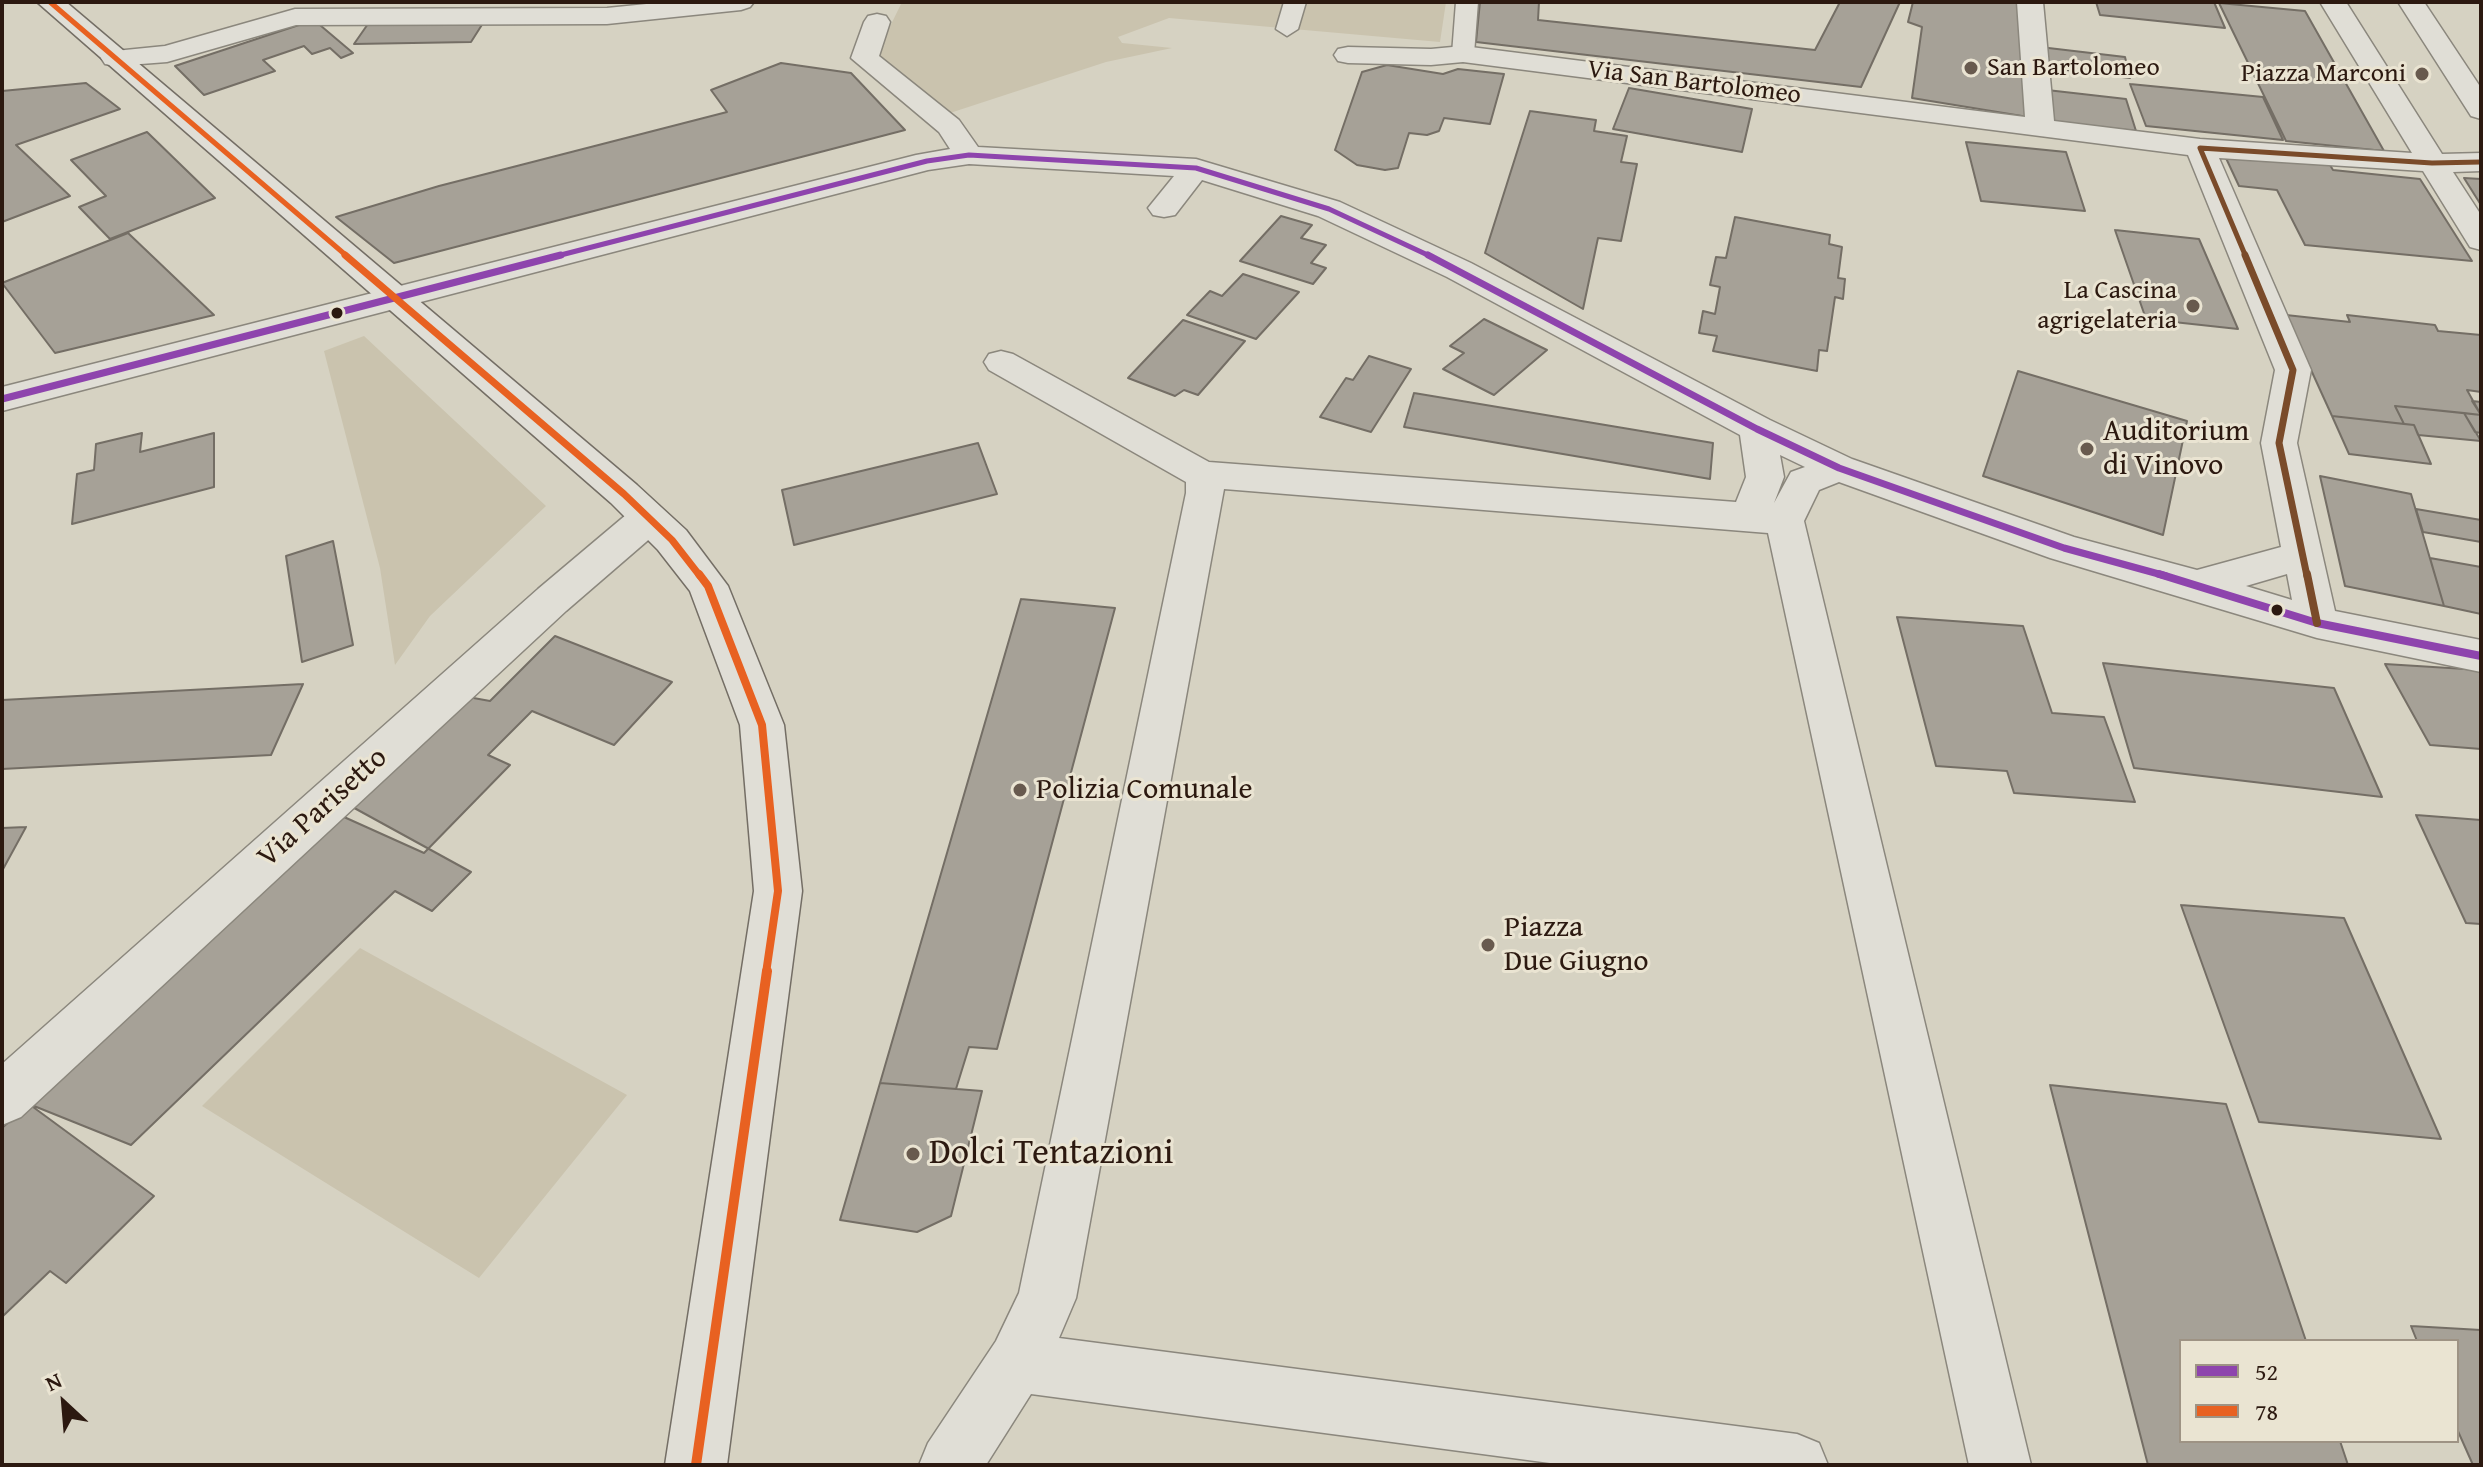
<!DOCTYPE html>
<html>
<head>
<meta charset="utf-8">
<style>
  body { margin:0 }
  #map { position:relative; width:2483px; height:1467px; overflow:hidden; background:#d6d2c2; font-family:"Gentium Book Plus",serif }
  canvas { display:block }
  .frame { position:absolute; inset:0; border:4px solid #2c1910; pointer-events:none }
  .legend { position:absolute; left:2179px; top:1339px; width:280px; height:104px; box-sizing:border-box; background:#eae4d2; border:2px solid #9e9384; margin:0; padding:10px 14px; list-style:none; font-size:24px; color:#2c1910 }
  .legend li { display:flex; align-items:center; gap:16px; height:40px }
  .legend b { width:40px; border:2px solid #9e9384 }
  .north { position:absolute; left:24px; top:1363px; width:80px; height:80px; -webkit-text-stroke:6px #eae4d2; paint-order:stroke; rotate:334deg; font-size:22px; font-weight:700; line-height:32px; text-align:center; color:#2c1910 }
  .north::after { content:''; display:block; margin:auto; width:28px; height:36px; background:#2c1910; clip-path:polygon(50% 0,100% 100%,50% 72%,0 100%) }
</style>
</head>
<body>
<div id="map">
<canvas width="2483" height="1467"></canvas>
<div class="frame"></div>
<ul class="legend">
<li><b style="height:10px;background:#8e44ad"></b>52</li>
<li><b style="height:10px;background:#e86121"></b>78</li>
</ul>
<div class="north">N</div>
</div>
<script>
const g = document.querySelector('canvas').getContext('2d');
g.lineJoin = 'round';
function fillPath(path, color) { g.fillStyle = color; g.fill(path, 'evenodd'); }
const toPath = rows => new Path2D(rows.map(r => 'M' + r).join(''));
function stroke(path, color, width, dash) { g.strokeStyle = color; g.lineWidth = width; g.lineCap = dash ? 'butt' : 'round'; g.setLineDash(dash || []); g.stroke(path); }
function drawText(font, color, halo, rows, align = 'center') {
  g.font = font + ' "Gentium Book Plus",serif'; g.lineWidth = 6; g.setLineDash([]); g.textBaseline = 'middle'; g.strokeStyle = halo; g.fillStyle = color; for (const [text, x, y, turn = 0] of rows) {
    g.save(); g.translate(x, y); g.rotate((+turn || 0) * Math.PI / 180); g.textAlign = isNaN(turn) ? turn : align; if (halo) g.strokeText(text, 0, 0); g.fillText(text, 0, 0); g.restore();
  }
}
fillPath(toPath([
  [902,2,1446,2,1440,42,1169,18,1118,37,1122,43,1172,48,1106,62,950,113,876,55],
  [364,336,546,506,430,616,395,665,380,568,324,351],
  [360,948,627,1095,479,1278,202,1106]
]), '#cac3ae');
const building = toPath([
  [1480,2,1539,2,1538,20,1815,50,1840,2,1900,2,1861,87,1476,42,1480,2],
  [1913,2,2020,2,2028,117,1912,98,1922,27,1908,22,1913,2],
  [2096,2,2214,2,2225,28,2100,15,2096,2],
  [2219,3,2305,11,2384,151,2286,141,2219,3],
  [314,20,353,53,341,58,330,48,312,54,304,46,263,60,275,71,204,95,175,66,314,20],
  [485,20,471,42,354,44,370,21,485,20],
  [2040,47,2125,57,2130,78,2043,67,2040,47],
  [781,63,851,73,905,130,394,263,336,217,439,186,727,112,711,90,781,63],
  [1387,65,1443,74,1458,69,1504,74,1490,124,1444,118,1439,131,1427,135,1409,133,1398,168,1385,170,1357,165,1335,150,1362,72,1387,65],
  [86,83,120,109,16,145,70,196,2,222,2,91,86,83],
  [2130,84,2263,97,2283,140,2146,126,2130,84],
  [1629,88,1752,109,1742,152,1613,129,1629,88],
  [2047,90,2126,99,2136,131,2054,122,2047,90],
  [1530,111,1596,120,1594,131,1627,136,1621,162,1637,164,1621,241,1598,238,1583,309,1485,253,1530,111],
  [147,132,215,198,110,239,79,207,106,196,71,160,147,132],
  [1966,142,2066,152,2085,211,1981,201,1966,142],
  [2225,156,2330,165,2333,170,2420,179,2472,261,2305,245,2277,190,2239,186,2225,156],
  [2464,178,2481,179,2481,205,2464,178],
  [1281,216,1312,225,1301,238,1326,245,1311,263,1326,268,1313,284,1240,261,1281,216],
  [1735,217,1830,235,1829,244,1842,247,1838,278,1845,279,1843,299,1835,297,1827,351,1819,350,1817,371,1713,351,1717,336,1699,333,1703,311,1715,314,1720,287,1710,285,1716,257,1726,258,1735,217],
  [2115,230,2199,239,2238,329,2146,319,2115,230],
  [128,233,214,315,55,353,2,283,128,233],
  [1243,274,1299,292,1256,339,1187,315,1210,291,1222,296,1243,274],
  [2286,315,2350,322,2347,315,2435,325,2438,331,2481,335,2481,392,2467,390,2481,415,2395,406,2404,424,2332,416,2286,315],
  [1484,319,1547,350,1494,395,1443,369,1464,353,1450,346,1484,319],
  [1183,320,1245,341,1198,395,1184,390,1175,396,1128,378,1183,320],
  [1369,356,1411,369,1371,432,1320,417,1346,378,1353,380,1369,356],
  [2018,371,2187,421,2163,535,1983,476,2018,371],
  [1414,393,1713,443,1710,479,1404,427,1414,393],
  [2472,401,2481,402,2481,433,2475,432,2464,413,2481,415,2472,401],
  [2395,406,2464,413,2481,441,2418,435,2414,425,2404,424,2395,406],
  [2332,416,2414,425,2431,464,2349,454,2332,416],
  [142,433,140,452,214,433,214,487,72,524,77,474,94,470,96,444,142,433],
  [978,443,997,494,794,545,782,490,978,443],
  [2320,476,2411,494,2444,606,2345,586,2320,476],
  [2416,509,2481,520,2481,542,2423,532,2416,509],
  [333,541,353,645,302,662,286,556,333,541],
  [2430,558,2481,567,2481,614,2444,606,2430,558],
  [1021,599,1115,608,997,1049,969,1047,956,1089,880,1083,1021,599],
  [1897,617,2023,626,2052,713,2104,717,2135,802,2014,793,2007,771,1936,766,1897,617],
  [555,636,672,682,614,745,532,711,488,755,510,765,424,853,344,817,468,697,490,701,555,636],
  [2103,663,2334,688,2382,797,2134,768,2103,663],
  [2385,664,2481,670,2481,749,2430,745,2385,664],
  [303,684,271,755,2,769,2,700,303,684],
  [347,804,471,872,432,911,395,891,131,1145,29,1104,347,804],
  [2416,815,2481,820,2481,924,2466,923,2416,815],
  [26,827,2,871,2,828,26,827],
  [2181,905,2344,918,2441,1139,2259,1122,2181,905],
  [880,1083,982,1091,951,1216,917,1232,840,1220,880,1083],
  [2050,1085,2226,1104,2306,1341,2181,1341,2181,1441,2340,1441,2348,1465,2148,1465,2050,1085],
  [29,1104,154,1196,66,1283,50,1271,2,1317,2,1128,29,1104],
  [2411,1326,2481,1330,2481,1465,2473,1465,2457,1429,2457,1341,2417,1341,2411,1326]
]);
fillPath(building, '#a6a197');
stroke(building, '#746e65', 2);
const lane = toPath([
  [1284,2,1306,2,1298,29,1287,36,1276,29,1284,2],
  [1456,2,1478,2,1474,54,1463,61,1452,54,1456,2]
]);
const street = toPath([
  [666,2,754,2,750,7,741,10,607,24,296,25,167,62,115,66,105,64,101,58,105,52,165,46,295,9,607,8,666,2],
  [2017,2,2043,2,2054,121,2200,139,2412,153,2320,2,2346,2,2442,154,2481,153,2481,171,2453,172,2481,215,2481,250,2470,247,2423,171,2219,158,2311,370,2297,443,2335,611,2481,640,2481,672,2317,638,2050,558,1839,482,1819,490,1804,521,2031,1465,1969,1465,1768,533,1224,489,1076,1298,1059,1338,1797,1434,1819,1443,1828,1465,1565,1465,1031,1394,986,1465,919,1465,928,1443,996,1341,1019,1293,1186,493,1186,482,989,370,984,362,989,354,1001,351,1013,354,1209,462,1736,502,1746,477,1740,435,1447,277,1318,216,1202,180,1175,215,1164,217,1153,215,1148,208,1174,176,969,164,928,170,2,411,2,387,916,155,950,149,939,132,851,58,864,22,868,16,877,14,886,16,890,22,879,56,959,120,978,147,1196,159,1340,202,1471,263,1770,420,1852,459,2074,537,2197,570,2281,547,2261,443,2275,370,2188,155,1463,62,1431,65,1348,63,1338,61,1334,55,1338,49,1348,47,1431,49,1463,46,2025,117,2017,2],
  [1780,455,1805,467,1791,472,1774,503,1784,477,1780,455],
  [2287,574,2292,600,2246,586,2287,574],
  [2398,2,2424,2,2481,88,2481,119,2471,116,2398,2],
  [647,505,661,509,666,519,661,529,566,611,21,1117,2,1125,2,1064,538,589,633,509,647,505]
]);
const secondary = toPath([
  [37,2,66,2,637,485,686,530,728,586,784,725,802,891,727,1465,665,1465,754,891,740,725,690,591,658,550,611,503,37,2]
]);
stroke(lane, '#8b877d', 3);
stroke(street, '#8b877d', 3);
stroke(secondary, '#746e65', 3);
fillPath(lane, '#e0ded6');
fillPath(street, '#e0ded6');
fillPath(secondary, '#e0ded6');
stroke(toPath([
  [553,257,927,161,969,155,1196,168,1329,209,1432,257]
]), '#8e44ad', 5);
stroke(toPath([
  [1428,255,1757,429,1839,468,2064,548,2166,576],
  [2,399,561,255]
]), '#8e44ad', 7);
stroke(toPath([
  [2159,574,2317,623,2481,656]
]), '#8e44ad', 8);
stroke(toPath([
  [50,2,348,257]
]), '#e86121', 5);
stroke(toPath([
  [345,255,624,494,672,540,700,576]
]), '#e86121', 7);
stroke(toPath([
  [699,574,708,586,762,725,778,891,766,973]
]), '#e86121', 8);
stroke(toPath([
  [696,1465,767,971]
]), '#e86121', 10);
stroke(toPath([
  [2246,257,2200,148,2432,163,2481,162]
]), '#7a4b2a', 5);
stroke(toPath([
  [2245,255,2293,370,2279,443,2307,576]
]), '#7a4b2a', 7);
stroke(toPath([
  [2307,574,2317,623]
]), '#7a4b2a', 8);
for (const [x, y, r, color] of [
  [1971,68,8,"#685a4e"],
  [2422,74,8,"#685a4e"],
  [2193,306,8,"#685a4e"],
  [337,313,7,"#2c1910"],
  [2087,449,8,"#685a4e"],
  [2277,610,7,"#2c1910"],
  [1020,790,8,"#685a4e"],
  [1488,945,8,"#685a4e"],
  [913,1154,8,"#685a4e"]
]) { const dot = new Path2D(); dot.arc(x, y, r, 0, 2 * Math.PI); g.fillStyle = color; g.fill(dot); stroke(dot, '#eae4d2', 3); }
drawText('26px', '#2c1910', '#eae4d2', [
  ["San Bartolomeo",1987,68,"left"],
  ["Piazza Marconi",2406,74],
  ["La Cascina",2177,291],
  ["agrigelateria",2177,321]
], 'right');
drawText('26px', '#2c1910', '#eae4d2', [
  ["Via San Bartolomeo",1694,83,7]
]);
drawText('30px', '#2c1910', '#eae4d2', [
  ["Auditorium",2103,432],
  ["di Vinovo",2103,466],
  ["Polizia Comunale",1036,790],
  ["Piazza",1504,928],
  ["Due Giugno",1504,962]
], 'left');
drawText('30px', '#2c1910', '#eae4d2', [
  ["Via Parisetto",323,808,-42]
]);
drawText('36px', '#2c1910', '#eae4d2', [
  ["Dolci Tentazioni",929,1154]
], 'left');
</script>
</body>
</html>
